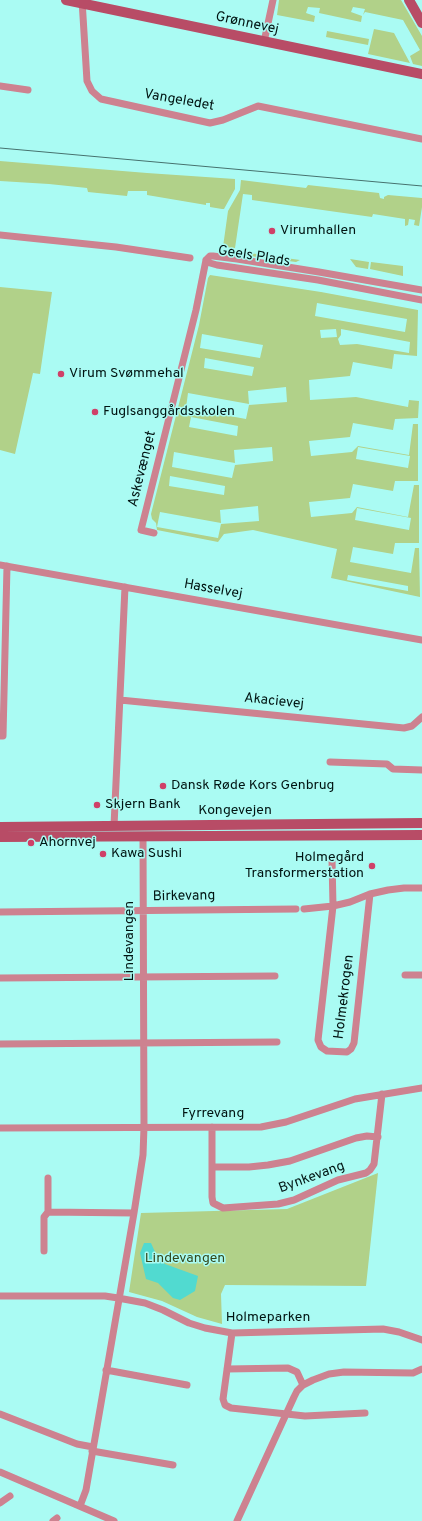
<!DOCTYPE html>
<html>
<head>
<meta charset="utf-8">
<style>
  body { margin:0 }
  canvas { display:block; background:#aafbf3 }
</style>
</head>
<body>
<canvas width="422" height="1521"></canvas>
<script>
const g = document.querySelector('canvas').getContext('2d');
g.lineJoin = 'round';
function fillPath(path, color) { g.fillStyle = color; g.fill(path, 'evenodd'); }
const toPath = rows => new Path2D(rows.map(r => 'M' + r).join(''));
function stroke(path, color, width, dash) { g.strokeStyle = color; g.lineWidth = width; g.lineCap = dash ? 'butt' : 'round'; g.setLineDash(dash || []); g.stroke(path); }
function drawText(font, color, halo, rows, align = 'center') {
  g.font = font + ' Overpass,sans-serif'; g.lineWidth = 3; g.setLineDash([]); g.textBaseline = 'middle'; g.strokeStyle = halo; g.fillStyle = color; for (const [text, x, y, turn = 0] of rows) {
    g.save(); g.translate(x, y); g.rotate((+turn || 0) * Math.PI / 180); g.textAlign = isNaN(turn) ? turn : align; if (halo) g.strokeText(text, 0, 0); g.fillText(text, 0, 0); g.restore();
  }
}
fillPath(toPath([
  [279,0,401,0,422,36,422,66,413,64,410,56,420,50,403,20,365,12,363,15,365,9,353,7,351,12,362,16,361,22,319,13,320,8,308,7,306,13,315,16,314,22,277,15],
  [374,29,394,33,410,63,368,54],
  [327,31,369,39,368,45,326,37],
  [0,161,147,173,235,179,235,189,224,209,222,209,210,207,210,203,206,203,206,205,147,195,147,191,128,191,127,196,88,192,87,188,49,184,0,181],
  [241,180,306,188,308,185,379,193,380,198,384,199,384,197,388,195,422,198,422,207,419,226,414,225,415,220,409,219,408,225,405,226,405,219,373,214,372,217,252,200,252,195,243,194,235,248,223,247,228,211,240,190],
  [242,252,300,260,296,262,242,255],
  [350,259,369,262,368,269,356,267],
  [371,262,403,266,403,276,370,269],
  [210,275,321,292,418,310,417,356,394,354,392,369,353,362,350,376,309,380,310,400,356,397,408,407,409,400,419,401,418,418,395,419,393,430,353,423,350,437,309,441,311,456,352,452,358,446,409,455,413,424,418,424,418,481,395,481,393,491,353,484,350,498,309,502,311,517,352,513,357,507,408,517,414,485,419,485,419,543,395,543,393,554,353,547,350,562,411,573,415,548,419,548,420,597,331,578,337,549,253,530,224,534,218,542,157,530,156,523,152,519,151,514,199,325,208,278],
  [317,303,407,319,405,332,315,316],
  [336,329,337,337,321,338,320,330],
  [341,329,410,342,409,353,357,344,340,345,338,339,341,335],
  [202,334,263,345,260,358,200,348],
  [205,358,254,367,252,376,204,368],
  [286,387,287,402,249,405,246,419,186,408,188,393,249,404,248,391],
  [191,417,238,426,237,436,189,427],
  [272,447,273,461,235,465,232,478,172,467,174,452,235,463,234,450],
  [358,447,410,456,408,468,356,459],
  [170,476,225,486,224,495,169,486],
  [258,506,259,521,221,524,218,538,157,527,160,512,221,523,220,510],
  [357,508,411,518,409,530,355,520],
  [348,575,408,586,408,591,347,580],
  [0,287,52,292,40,374,33,373,15,454,0,450],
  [378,1173,366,1286,225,1285,221,1294,222,1324,197,1317,162,1301,129,1292,141,1213,287,1209]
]), '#b1d189');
fillPath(toPath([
  [144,1243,151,1243,155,1252,165,1264,198,1276,195,1291,180,1300,173,1298,158,1283,146,1279,140,1253]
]), '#51dad0');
stroke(toPath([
  [82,0,87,81,92,91,101,99,210,123,223,120,258,106,422,139],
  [264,42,273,0],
  [0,86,28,90],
  [0,235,116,247,190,258],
  [206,260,210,256,213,256,237,259,319,272,422,290],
  [206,260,210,263,217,265,318,280,422,300],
  [154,533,141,530,196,310,206,260],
  [0,565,422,640],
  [120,700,404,728,412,726,422,717],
  [0,736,3,736,7,566],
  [330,762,387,764,393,769,422,770],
  [114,826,125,587],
  [332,859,333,906,318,1040,321,1047,327,1051,347,1052,351,1049,354,1043,370,894],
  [304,909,333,906,350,902,370,894,388,890,404,888,422,888],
  [0,912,296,909],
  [405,975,422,975],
  [0,978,275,976],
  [0,1044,277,1042],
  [212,1127,212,1197,213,1203,223,1208,278,1204,294,1200,338,1180,366,1173,370,1170,374,1164,382,1094],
  [0,1128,261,1127,286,1122,355,1099,422,1088],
  [212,1167,249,1167,268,1165,290,1161,356,1138,367,1136,378,1137],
  [48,1212,134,1213],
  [44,1251,44,1217,48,1212,48,1178],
  [0,1296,105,1296,118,1298,145,1303,163,1310,189,1323,205,1328,232,1333,383,1329,399,1332,422,1340],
  [232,1333,223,1399,225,1405,231,1408,305,1416,365,1413],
  [227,1369,288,1368,297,1372,303,1385],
  [106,1370,187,1385],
  [0,1414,77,1444,93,1447],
  [92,1451,173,1465],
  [0,1472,114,1521],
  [0,1503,10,1496],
  [80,1506,86,1490,134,1213,143,1155,144,1127,143,836],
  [53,1521,57,1518],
  [237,1521,294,1397,297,1391,303,1385,313,1380,329,1374,344,1372,413,1373,422,1369]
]), '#cd8290', 7);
stroke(toPath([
  [66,0,422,74],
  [409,0,422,23],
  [0,827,422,823],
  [0,837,422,835]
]), '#b84c66', 10);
stroke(toPath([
  [0,148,422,186]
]), '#46726e', 1);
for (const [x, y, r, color] of [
  [272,231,4,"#cf4068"],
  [61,374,4,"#cf4068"],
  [95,412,4,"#cf4068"],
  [163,786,4,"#cf4068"],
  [97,805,4,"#cf4068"],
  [31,843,4,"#cf4068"],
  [103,854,4,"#cf4068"],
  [372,866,4,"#cf4068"]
]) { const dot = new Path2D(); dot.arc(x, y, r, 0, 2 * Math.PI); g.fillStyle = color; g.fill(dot); stroke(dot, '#aafbf3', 1.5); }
drawText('14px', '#001412', '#aafbf3', [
  ["Grønnevej",247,24,12],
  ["Vangeledet",179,101,10],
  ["Geels Plads",254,257,9],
  ["Askevænget",143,469,-76],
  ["Hasselvej",213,590,10],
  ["Akacievej",274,702,6],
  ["Kongevejen",235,811],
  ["Birkevang",184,897,-1],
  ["Lindevangen",130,941,-90],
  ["Holmekrogen",345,997,-83],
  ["Fyrrevang",213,1114],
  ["Bynkevang",312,1178,-20],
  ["Holmeparken",268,1318]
]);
drawText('14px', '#001412', '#aafbf3', [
  ["Virumhallen",280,231],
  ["Virum Svømmehal",69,374],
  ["Fuglsanggårdsskolen",103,412],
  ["Dansk Røde Kors Genbrug",171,786],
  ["Skjern Bank",105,805],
  ["Ahornvej",39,843],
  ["Kawa Sushi",111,854],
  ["Holmegård",364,858,"right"],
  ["Transformerstation",364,874,"right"]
], 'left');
drawText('14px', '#344619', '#aafbf3', [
  ["Lindevangen",185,1259]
]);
</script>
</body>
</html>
